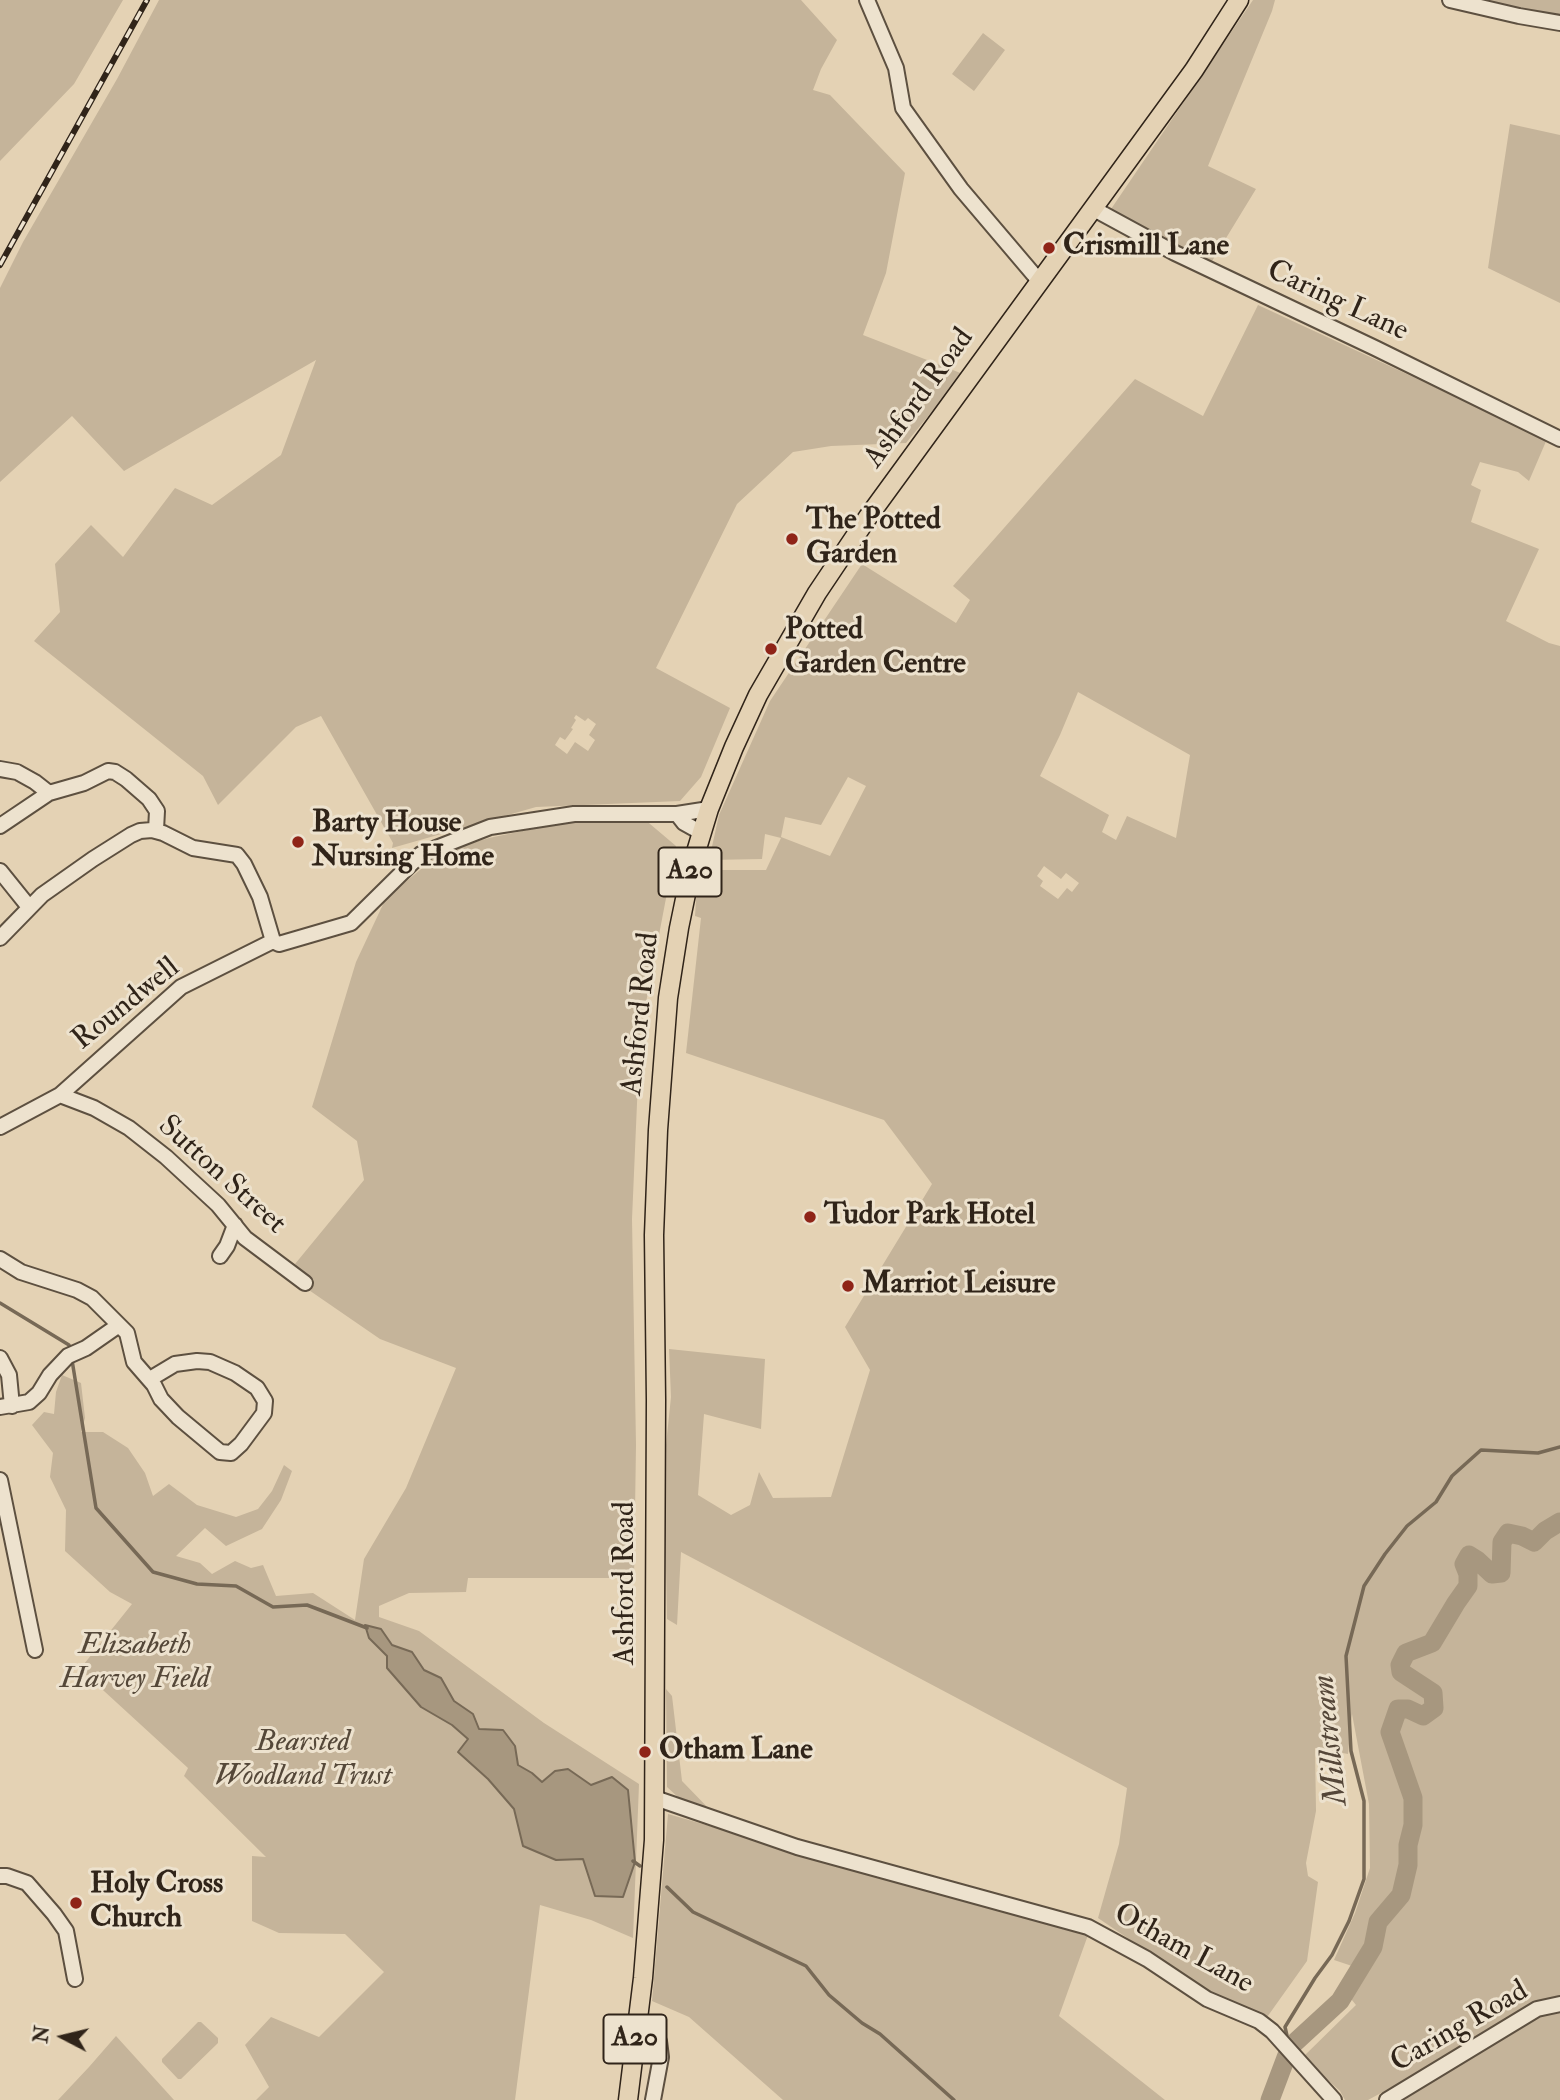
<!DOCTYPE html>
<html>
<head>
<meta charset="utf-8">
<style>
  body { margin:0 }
  #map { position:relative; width:1560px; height:2100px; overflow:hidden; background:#e4d2b4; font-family:"IM FELL Double Pica",serif }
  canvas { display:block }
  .north { position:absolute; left:28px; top:2002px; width:70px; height:70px; -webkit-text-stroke:5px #ede2ce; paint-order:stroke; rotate:277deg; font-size:19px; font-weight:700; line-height:28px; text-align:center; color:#302419 }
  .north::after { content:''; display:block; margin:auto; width:24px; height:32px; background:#302419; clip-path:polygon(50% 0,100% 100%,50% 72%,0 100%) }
</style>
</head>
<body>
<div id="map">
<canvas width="1560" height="2100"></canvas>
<div class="north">N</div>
</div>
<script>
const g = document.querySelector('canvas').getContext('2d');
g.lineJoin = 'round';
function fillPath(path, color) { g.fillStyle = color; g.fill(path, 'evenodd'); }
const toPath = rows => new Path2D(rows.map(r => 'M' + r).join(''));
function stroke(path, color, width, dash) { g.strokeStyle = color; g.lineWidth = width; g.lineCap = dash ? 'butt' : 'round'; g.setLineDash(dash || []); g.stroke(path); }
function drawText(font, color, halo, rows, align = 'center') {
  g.font = font + ' "IM FELL Double Pica",serif'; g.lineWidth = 6; g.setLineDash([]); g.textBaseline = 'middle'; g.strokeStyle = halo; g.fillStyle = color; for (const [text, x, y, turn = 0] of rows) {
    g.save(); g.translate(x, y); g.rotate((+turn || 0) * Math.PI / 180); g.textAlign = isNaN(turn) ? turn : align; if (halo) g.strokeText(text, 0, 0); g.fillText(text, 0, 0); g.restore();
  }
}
fillPath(toPath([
  [0,0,123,0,74,84,0,161],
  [159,0,801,0,837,40,821,69,813,90,830,95,905,173,886,273,863,335,963,374,906,443,831,446,793,452,737,504,656,668,730,708,701,777,680,801,536,807,392,848,393,843,321,716,296,727,218,805,203,776,34,641,60,612,55,564,91,525,123,557,175,488,212,505,281,455,316,360,124,471,72,416,0,482,0,288,23,242,117,79],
  [576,715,585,721,588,718,596,724,589,735,595,740,588,751,575,742,567,754,555,745,560,737,565,740,573,729,571,728,576,720,574,718],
  [1253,0,1275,0,1272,11,1208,166,1256,189,1209,266,1109,212],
  [1490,0,1560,0,1560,19,1517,13,1490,2],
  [983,33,1005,50,974,91,952,74],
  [1510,124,1560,135,1560,303,1488,268],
  [1258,305,1547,439,1529,481,1518,472,1480,462,1471,485,1481,490,1471,522,1539,549,1506,621,1549,643,1560,646,1560,1996,1538,2001,1477,2041,1368,2100,1345,2100,1340,2091,1303,2057,1356,2005,1347,1994,1364,1970,1334,1960,1355,1913,1370,1868,1369,1804,1352,1714,1348,1754,1315,1748,1316,1811,1306,1863,1308,1876,1318,1882,1307,1961,1265,2020,1213,1996,1098,1918,1119,1844,1127,1788,681,1552,677,1625,667,1619,664,1464,671,1397,669,1349,765,1359,761,1429,704,1414,698,1495,731,1515,750,1505,759,1472,773,1498,831,1497,870,1370,845,1327,932,1184,884,1120,686,1053,701,918,695,916,698,870,766,870,781,838,765,834,762,859,709,860,719,815,770,701,862,564,956,623,970,600,953,586,1135,379,1203,416],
  [1078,692,1190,755,1176,838,1127,816,1116,840,1102,832,1109,815,1040,776,1060,735],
  [848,777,866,786,830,856,781,837,785,817,821,825],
  [1044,866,1061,879,1066,873,1079,883,1072,892,1067,888,1058,899,1040,886,1043,881,1037,876],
  [643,818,676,846,640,1034,632,1219,636,1445,634,1578,468,1578,466,1592,409,1593,379,1606,379,1617,419,1631,544,1723,639,1784,633,1938,591,1920,540,1905,515,2100,256,2100,269,2087,245,2045,271,2017,319,2037,384,1972,345,1934,279,1933,252,1921,252,1856,266,1857,184,1776,188,1768,80,1669,132,1604,110,1592,65,1551,66,1510,50,1477,53,1453,32,1425,44,1412,54,1414,56,1392,62,1375,81,1383,85,1418,81,1432,103,1432,128,1448,145,1473,153,1496,169,1484,197,1505,236,1517,258,1509,272,1491,284,1465,292,1471,281,1500,262,1529,226,1546,205,1528,176,1556,200,1563,212,1574,235,1561,251,1568,263,1565,276,1596,313,1593,355,1620,364,1559,406,1488,456,1368,380,1339,303,1286,307,1280,295,1264,364,1180,357,1141,312,1107,356,962,386,898,443,851,489,838,580,819],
  [666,1689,672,1696,682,1781,713,1813,680,1799,667,1787],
  [668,1814,1088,1935,1059,2016,1165,2100,783,2100,689,2017,652,2001],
  [1560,2012,1560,2100,1403,2100,1543,2015],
  [198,2022,201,2022,218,2038,218,2043,181,2079,178,2079,162,2062,162,2059],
  [116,2036,174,2100,58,2100,89,2067]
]), '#c5b49a');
const water = toPath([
  [365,1625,381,1629,392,1645,412,1652,424,1670,441,1678,454,1701,473,1714,479,1729,503,1730,515,1746,518,1765,532,1773,542,1782,555,1771,568,1769,591,1785,612,1777,628,1790,635,1862,623,1897,595,1896,583,1859,556,1860,523,1846,514,1809,488,1779,458,1752,468,1739,452,1725,421,1707,387,1668,387,1656,369,1638,365,1625]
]);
fillPath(water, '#a7977f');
stroke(water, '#776956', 2);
stroke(toPath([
  [0,1303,69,1345,70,1349],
  [72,1360,96,1508,153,1572,197,1584,236,1586,273,1607,307,1605,367,1628],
  [633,1861,640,1866],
  [667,1887,693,1912,806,1966,829,1995,862,2023,880,2034,954,2100],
  [1288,2040,1285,2027,1315,1978,1332,1955,1349,1921,1364,1879,1364,1801,1351,1751,1346,1656,1364,1586,1385,1554,1407,1526,1436,1502,1452,1476,1481,1450,1538,1453,1560,1447]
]), '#776956', 3.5);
stroke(toPath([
  [1270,2100,1290,2047,1340,2001,1373,1947,1378,1922,1401,1895,1408,1865,1408,1845,1413,1825,1413,1798,1390,1732,1398,1709,1408,1709,1423,1716,1434,1708,1433,1693,1401,1672,1400,1665,1406,1653,1432,1643,1456,1603,1468,1586,1468,1574,1464,1564,1469,1555,1477,1560,1492,1574,1501,1573,1502,1542,1508,1533,1522,1536,1534,1542,1545,1531,1560,1522]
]), '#a7977f', 19);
const minor = toPath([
  [867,0,896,68,903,108,961,189,1040,282],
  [1450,0,1519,16,1560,23],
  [1094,209,1175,253,1375,348,1560,439],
  [0,769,17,772,35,782,49,793],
  [677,814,684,823,702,833],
  [0,826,49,793,84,783,108,771,115,772,126,779,149,799,157,811,156,830],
  [0,871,29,907],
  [0,938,42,895,93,859,131,835,140,831,152,830,163,833,193,848,237,855,244,864,260,897,273,941],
  [60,1095,94,1108,129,1128,166,1157,218,1205,245,1238,305,1283],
  [0,1127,60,1095,181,987,273,941,279,944,351,923,421,854,490,827,574,814,677,814,709,809],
  [220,1256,227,1246,235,1225],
  [0,1259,21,1272,77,1290,92,1298,127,1333,134,1362,154,1385,161,1399,178,1417,220,1452,231,1453,241,1444,264,1413,265,1401,257,1388,235,1373,210,1362,197,1361,175,1364,150,1379],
  [0,1358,9,1375,12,1406],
  [0,1407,29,1402,39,1393,50,1375,68,1356,86,1348,119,1325],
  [0,1480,35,1650],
  [655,1798,797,1847,1088,1927,1147,1959,1207,1999,1259,2021,1272,2031,1334,2100],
  [0,1876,7,1876,27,1883,54,1914,66,1931,75,1979],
  [637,2029,653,2034,659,2041,661,2057,653,2100],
  [1387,2100,1537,2009,1560,2004]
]);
const major = toPath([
  [628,2100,643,1978,654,1840,656,1400,654,1235,658,1130,668,998,679,928,692,865,709,809,734,747,758,695,817,593,868,517,1194,70,1239,0]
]);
stroke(minor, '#5d5040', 18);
stroke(major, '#302419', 21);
stroke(minor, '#ede2ce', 14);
stroke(major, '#e4d2b4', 18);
const rail = toPath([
  [0,265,147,0]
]);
stroke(rail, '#302419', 6);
stroke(rail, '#ede2ce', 3.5, [10]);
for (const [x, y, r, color] of [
  [1049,248,7,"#8f2418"],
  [792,539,7,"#8f2418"],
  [771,649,7,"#8f2418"],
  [298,842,7,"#8f2418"],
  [810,1217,7,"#8f2418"],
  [848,1286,7,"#8f2418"],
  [645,1752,7,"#8f2418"],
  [76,1903,7,"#8f2418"]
]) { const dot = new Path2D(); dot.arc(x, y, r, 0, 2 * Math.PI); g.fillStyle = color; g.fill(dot); stroke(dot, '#ede2ce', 2.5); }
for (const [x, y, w] of [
  [690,872,63],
  [635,2039,63]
]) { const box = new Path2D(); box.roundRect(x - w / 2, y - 24.5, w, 49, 5); g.fillStyle = '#ede2ce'; g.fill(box); stroke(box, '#302419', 2); }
drawText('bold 28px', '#302419', null, [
  ["A20",690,872],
  ["A20",635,2039]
]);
drawText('bold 30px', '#302419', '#ede2ce', [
  ["Crismill Lane",1063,248],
  ["The Potted",806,522],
  ["Garden",806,556],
  ["Potted",785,632],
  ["Garden Centre",785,666],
  ["Barty House",312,825],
  ["Nursing Home",312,859],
  ["Tudor Park Hotel",824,1217],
  ["Marriot Leisure",862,1286],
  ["Otham Lane",659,1752],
  ["Holy Cross",90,1886],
  ["Church",90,1920]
], 'left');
drawText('30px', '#302419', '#ede2ce', [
  ["Caring Lane",1337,302,25],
  ["Ashford Road",920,399,-54],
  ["Roundwell",127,1005,-39],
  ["Ashford Road",642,1014,-84],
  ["Sutton Street",221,1176,42],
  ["Ashford Road",627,1583,-90],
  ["Otham Lane",1183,1950,29],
  ["Caring Road",1460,2028,-30]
]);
drawText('italic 30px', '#554839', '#ede2ce', [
  ["Elizabeth",135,1647],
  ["Harvey Field",135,1681],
  ["Bearsted",303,1744],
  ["Woodland Trust",303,1778]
]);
drawText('italic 32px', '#544638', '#ede2ce', [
  ["Millstream",1332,1740,-96]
]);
</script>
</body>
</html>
